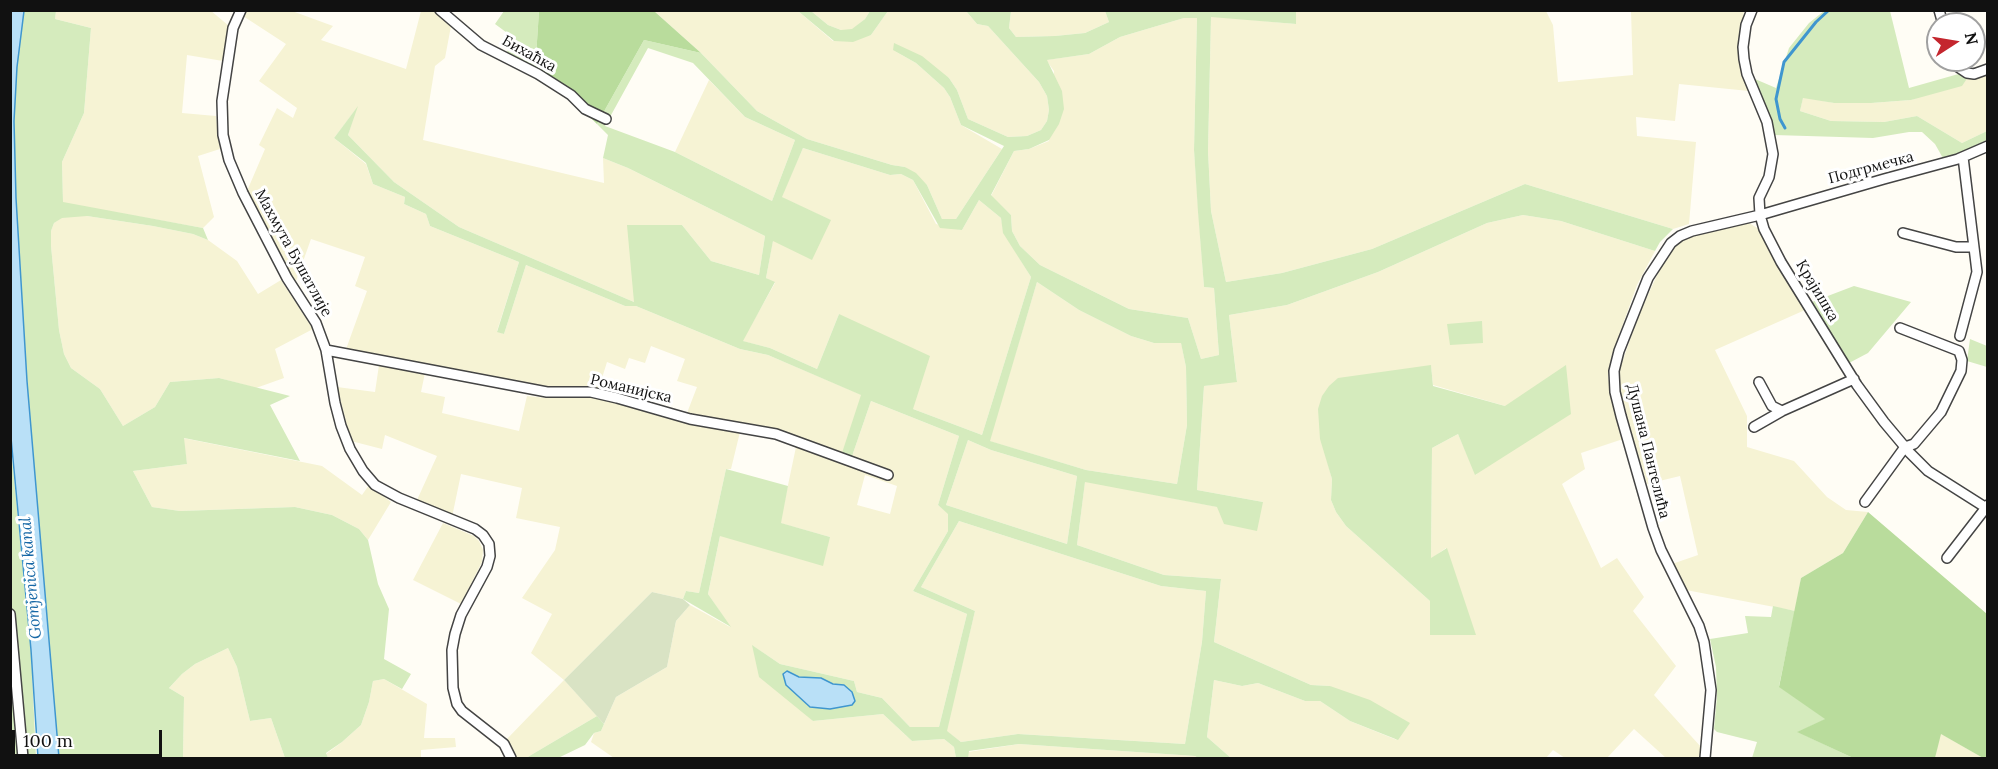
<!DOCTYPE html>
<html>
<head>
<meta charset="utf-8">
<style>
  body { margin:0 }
  #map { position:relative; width:1998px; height:769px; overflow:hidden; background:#fffdf5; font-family:Lora,serif }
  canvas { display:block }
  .frame { position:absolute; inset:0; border:12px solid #111; pointer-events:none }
  .north { position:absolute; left:1926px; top:12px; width:60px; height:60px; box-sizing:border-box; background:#fff; border:2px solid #a0a0a0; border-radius:50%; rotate:78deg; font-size:16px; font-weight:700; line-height:24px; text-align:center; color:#111 }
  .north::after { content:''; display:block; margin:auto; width:21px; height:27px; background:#c4262e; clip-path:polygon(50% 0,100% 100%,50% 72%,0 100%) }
  .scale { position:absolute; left:12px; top:730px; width:150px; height:27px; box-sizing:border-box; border:3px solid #111; border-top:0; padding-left:8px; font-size:18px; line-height:21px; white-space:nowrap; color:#111; -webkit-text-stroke:4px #fff; paint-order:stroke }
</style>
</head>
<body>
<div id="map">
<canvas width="1998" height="769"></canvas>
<div class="frame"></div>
<div class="north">N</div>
<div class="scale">100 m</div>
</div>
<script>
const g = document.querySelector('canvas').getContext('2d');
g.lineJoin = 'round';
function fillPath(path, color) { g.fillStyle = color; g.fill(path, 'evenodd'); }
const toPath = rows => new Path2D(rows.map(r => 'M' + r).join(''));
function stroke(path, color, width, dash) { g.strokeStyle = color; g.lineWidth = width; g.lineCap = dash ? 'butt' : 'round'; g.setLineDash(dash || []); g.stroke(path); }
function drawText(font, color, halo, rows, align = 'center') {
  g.font = font + ' Lora,serif'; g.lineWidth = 6; g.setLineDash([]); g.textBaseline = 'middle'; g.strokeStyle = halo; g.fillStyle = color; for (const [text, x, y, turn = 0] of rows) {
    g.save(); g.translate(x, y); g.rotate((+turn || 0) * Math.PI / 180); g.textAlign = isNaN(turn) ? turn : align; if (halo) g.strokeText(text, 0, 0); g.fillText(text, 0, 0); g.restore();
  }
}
fillPath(toPath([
  [210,10,229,26,223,61,187,55,182,113,216,116,220,149,198,156,214,217,203,228,63,203,62,162,84,113,91,28,55,19,56,11],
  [245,11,292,11,333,26,321,40,406,69,421,11,434,11,451,26,445,58,435,66,423,140,604,183,603,158,628,168,765,236,759,275,711,261,682,225,634,302,459,227,394,182,348,135,356,109,334,138,366,164,373,184,405,197,404,204,426,214,430,226,519,262,497,331,504,334,526,265,625,306,636,306,740,349,768,355,862,395,841,458,850,462,871,401,959,436,938,505,949,514,948,531,913,591,967,614,939,727,910,727,882,698,857,692,854,681,780,664,753,646,813,721,883,714,912,741,944,739,954,747,956,758,614,758,591,742,594,733,601,731,616,697,667,667,676,621,690,605,730,627,708,594,720,536,830,537,780,523,796,447,744,428,687,413,697,387,677,381,685,359,651,346,645,363,629,358,625,369,607,362,598,391,548,393,345,352,367,291,355,286,365,257,311,239,295,284,247,191,265,149,259,145,277,108,293,118,297,108,259,81,286,44,243,16],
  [865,475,897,486,890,514,857,505],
  [654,11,798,11,833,41,871,35,888,11,966,11,977,24,988,26,1039,82,1047,96,1049,110,1047,121,1041,130,1027,136,1008,137,968,119,957,90,949,78,893,50,916,63,944,88,950,97,961,125,1002,149,956,219,942,219,927,185,905,167,892,165,807,139,757,111,701,53],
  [811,11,870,11,865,19,852,30,841,30,828,25],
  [1011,11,1105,11,1109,22,1085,33,1055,36,1016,37,1009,28],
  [1284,11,1546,11,1553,25,1558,82,1633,75,1631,11,1744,11,1740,39,1743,70,1749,91,1679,84,1675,121,1636,117,1637,136,1696,142,1689,224,1673,229,1525,184,1372,249,1282,273,1226,282,1211,211,1208,151,1211,16,1295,24,1296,12],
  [1184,18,1197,18,1194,150,1204,287,1214,288,1219,355,1201,359,1188,318,1129,309,1040,265,1020,246,1012,231,1011,215,991,196,1014,151,1029,149,1049,141,1054,71,1046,60,1089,54,1120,37],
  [1987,71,1987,131,1962,143,1917,116,1884,122,1831,121,1800,111,1803,97,1834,103,1871,103,1911,100],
  [709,80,745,117,795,140,772,201,675,152],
  [803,148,890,175,901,174,913,180,936,224,962,230,979,200,1001,218,1004,233,1031,277,982,435,913,409,839,314,817,369,770,348,742,341,775,283,766,278,773,240,830,220,781,197],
  [1523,215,1561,221,1655,251,1637,285,1612,355,1608,376,1610,390,1623,439,1581,453,1585,469,1562,484,1601,568,1617,558,1644,597,1633,611,1676,666,1654,695,1701,747,1699,758,1666,758,1634,729,1607,758,1565,758,1553,750,1546,758,1231,758,1207,737,1214,680,1242,686,1258,683,1305,701,1320,701,1350,721,1397,740,1330,686,1311,685,1214,642,1221,579,1164,575,1077,545,1085,481,1218,507,1263,502,1197,490,1204,386,1237,381,1229,315,1287,305,1378,272,1487,223],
  [1431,366,1433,385,1505,406,1476,475,1458,434,1432,448,1431,559,1446,548,1430,635,1430,601,1346,526,1336,512,1331,500,1332,479,1325,453],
  [71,216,87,216,153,226,193,234,208,240,237,261,258,294,281,280,313,329,275,349,284,378,256,388,219,378,170,382,155,407,123,426,100,389,71,368,64,354,59,330,51,246,51,231,54,223,61,218],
  [1749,223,1759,229,1805,310,1715,350,1747,416,1747,447,1794,461,1827,497,1846,510,1868,512,1843,553,1801,578,1795,611,1686,590,1672,564,1698,555,1680,476,1647,484,1624,409,1618,374,1639,314,1666,256,1678,243,1689,237,1703,232],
  [1037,282,1079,310,1131,336,1154,343,1181,342,1186,367,1187,425,1177,484,1086,470,989,441],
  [379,365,425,373,421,392,445,397,442,413,519,431,527,396,547,398,599,396,740,432,731,469,726,469,699,593,686,591,683,599,652,592,564,680,597,716,526,758,512,758,505,741,564,680,531,653,552,614,522,598,555,550,560,527,516,518,522,488,461,474,452,517,417,500,437,456,385,435,382,449,351,441,337,387,375,392],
  [183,438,322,466,362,495,369,485,391,502,368,540,359,529,332,515,295,507,180,511,152,507,133,471,187,464],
  [968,440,991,450,1077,476,1067,544,946,505],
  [959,521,1161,586,1206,591,1202,642,1185,744,1018,734,961,742,946,731,975,611,921,587],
  [443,523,474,536,479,541,483,550,482,562,461,604,413,580],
  [228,648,237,667,250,721,271,718,285,758,183,758,184,697,169,688,182,674,195,664],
  [384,679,427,704,424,738,455,738,456,747,421,750,421,758,328,758,326,754,342,742,361,725,369,702,373,681],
  [1940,733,1983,758,1935,758],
  [1019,744,1195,756,1198,758,968,758,968,752]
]), '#f6f3d4');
fillPath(toPath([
  [1126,10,1296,12,1296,24,1211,17,1208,151,1211,211,1226,282,1282,273,1372,249,1525,184,1673,229,1660,242,1655,251,1561,221,1523,215,1487,223,1378,272,1287,305,1229,315,1237,382,1204,386,1197,490,1263,502,1257,531,1224,524,1217,507,1085,482,1077,545,1164,575,1221,579,1214,642,1311,685,1330,686,1370,700,1410,723,1398,740,1350,721,1320,701,1305,701,1258,683,1242,686,1214,680,1207,737,1231,758,1198,758,1195,756,1019,744,969,751,968,758,956,758,954,747,944,739,912,741,883,714,813,721,759,677,752,645,780,664,854,681,857,692,882,698,910,727,939,727,967,614,913,591,948,531,948,514,938,505,959,436,871,401,850,462,840,459,861,395,768,355,740,349,636,306,625,306,526,265,504,334,497,332,519,262,430,226,426,214,404,204,405,197,373,184,366,163,334,138,358,106,348,135,394,182,459,227,634,302,627,225,682,225,711,261,759,275,765,236,628,168,603,158,608,135,597,124,644,40,701,53,757,111,807,139,892,165,905,167,916,173,927,185,942,219,956,219,1004,146,961,125,950,97,944,88,916,63,893,50,894,43,922,56,949,78,957,90,968,119,1008,137,1027,136,1041,130,1047,121,1049,110,1047,96,1039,82,988,26,977,24,966,11,1011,11,1009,28,1016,37,1055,36,1085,33,1109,22,1105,11],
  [1184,18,1197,18,1194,150,1198,212,1204,287,1214,288,1219,355,1201,359,1188,318,1129,309,1040,265,1020,246,1012,231,1011,215,991,195,1014,151,1029,149,1049,140,1059,124,1064,109,1062,91,1047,60,1089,54,1120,37],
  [648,48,693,63,745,117,795,140,772,201,675,152,605,126],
  [803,148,890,175,901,174,913,180,940,228,962,230,979,200,1001,218,1003,233,1031,277,982,435,913,409,930,356,839,314,817,369,770,348,743,341,775,282,766,278,773,241,812,260,831,220,782,197],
  [1037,282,1079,310,1131,336,1154,343,1181,343,1186,367,1187,425,1177,484,1086,470,990,441],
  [968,440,991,450,1077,476,1067,544,946,505],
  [959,521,1161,586,1206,591,1202,642,1185,744,1018,734,961,742,947,731,975,611,921,587],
  [24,11,56,11,55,19,91,28,84,113,62,162,63,202,203,228,208,240,193,234,153,226,87,216,62,218,54,223,51,231,51,246,59,330,64,354,71,368,100,389,123,426,155,407,170,382,219,378,290,396,270,405,300,461,184,438,187,464,133,471,152,507,180,511,295,507,332,515,359,529,368,540,378,584,389,609,384,659,411,674,402,689,384,679,373,681,369,702,361,725,342,742,326,753,328,758,285,758,271,718,250,721,237,667,228,648,195,664,182,674,169,688,184,697,183,758,59,758,27,381,16,198,14,121,17,67],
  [504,11,539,11,535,72,505,56,514,38,495,24],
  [798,11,811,11,828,25,841,30,852,29,865,19,870,11,888,11,871,35,853,42,834,41],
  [1824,11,1890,11,1909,88,1962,73,1968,77,1962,86,1911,100,1871,103,1834,103,1803,98,1800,111,1831,121,1884,122,1917,116,1962,143,1987,131,1987,140,1944,160,1935,144,1922,132,1909,132,1873,138,1774,135,1755,79,1776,88,1789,48,1809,23],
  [1854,286,1911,302,1868,353,1849,363,1812,302],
  [1482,321,1483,343,1450,345,1447,324],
  [1970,339,1987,346,1987,367,1967,361],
  [1431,365,1433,386,1505,406,1566,365,1571,414,1475,475,1458,434,1432,448,1431,558,1447,548,1476,635,1430,635,1430,601,1346,526,1336,512,1331,500,1332,479,1320,439,1318,409,1322,396,1329,386,1338,378],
  [10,438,31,651,36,758,14,758,11,717],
  [726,469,788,486,781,523,830,537,823,566,720,536,708,594,731,627,683,599,686,591,699,593],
  [1773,606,1795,611,1779,686,1826,719,1798,732,1851,757,1870,758,1752,758,1757,742,1717,732,1714,729,1717,697,1716,667,1710,639,1748,633,1745,616,1771,617],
  [597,716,604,724,601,731,594,733,585,745,558,758,526,758]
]), '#d5ebbd');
fillPath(toPath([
  [539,11,654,11,701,53,644,40,597,124,569,97,535,72],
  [1868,512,1987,614,1987,758,1983,758,1941,734,1935,758,1870,758,1851,757,1797,732,1825,719,1779,687,1801,578,1843,553]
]), '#b9dc9c');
fillPath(toPath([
  [652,592,683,599,690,605,676,621,667,667,616,697,604,724,564,680]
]), '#d9e3c4');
const water = toPath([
  [10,11,24,11,17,67,14,121,16,198,27,381,59,758,38,758,31,650,11,438,10,11],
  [787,671,799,677,821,678,833,684,844,685,852,692,855,701,852,705,830,709,810,707,786,685,783,674,787,671]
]);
fillPath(water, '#b9e0f7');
stroke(water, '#3f96cf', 1.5);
stroke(toPath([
  [1785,128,1780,119,1776,99,1784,62,1816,22,1829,10]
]), '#3f96cf', 3);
const minor = toPath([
  [241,10,233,28,222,101,223,135,229,160,243,193,287,278,316,323,326,350,335,403,341,426,350,449,363,471,375,485,399,498,475,529,483,535,489,544,490,556,487,567,461,615,455,634,452,650,453,688,457,704,462,711,504,744,511,758],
  [440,10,481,45,538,74,571,95,585,109,606,119],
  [1939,10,1943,24],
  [1953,60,1955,65,1967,73,1974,74,1988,69],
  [1988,146,1958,159,1884,179,1760,215,1764,229,1781,262,1857,385,1884,422,1910,453,1928,471,1988,509],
  [1903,233,1956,247,1974,247],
  [1960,336,1977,272,1963,157],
  [326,350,547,392,591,392,617,398,690,419,776,434,888,475],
  [1759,382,1772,406,1782,411],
  [1754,427,1782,411,1854,379],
  [1865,502,1905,447,1914,444,1941,412,1961,371,1962,360,1959,351,1900,328],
  [1947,558,1988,505],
  [10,614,23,758],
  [1705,758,1711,690,1704,642,1699,626,1661,550,1653,528,1621,416,1615,392,1614,371,1619,351,1648,278,1671,243,1680,236,1692,231,1760,215,1759,198,1769,177,1773,154,1767,122,1747,74,1744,59,1743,47,1746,25,1752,10]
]);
stroke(minor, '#444', 12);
stroke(minor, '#fff', 9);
drawText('15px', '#111', '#fff', [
  ["Бихаћка",529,54,29],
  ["Подгрмечка",1871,168,-15],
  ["Махмута Бушатлије",293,253,61],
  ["Крајишка",1817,291,59],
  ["Романијска",631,389,13],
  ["Душана Пантелића",1648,451,76]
]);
drawText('italic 16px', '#1768a6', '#fff', [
  ["Gomjenica kanal",31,578,-95]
]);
</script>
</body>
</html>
